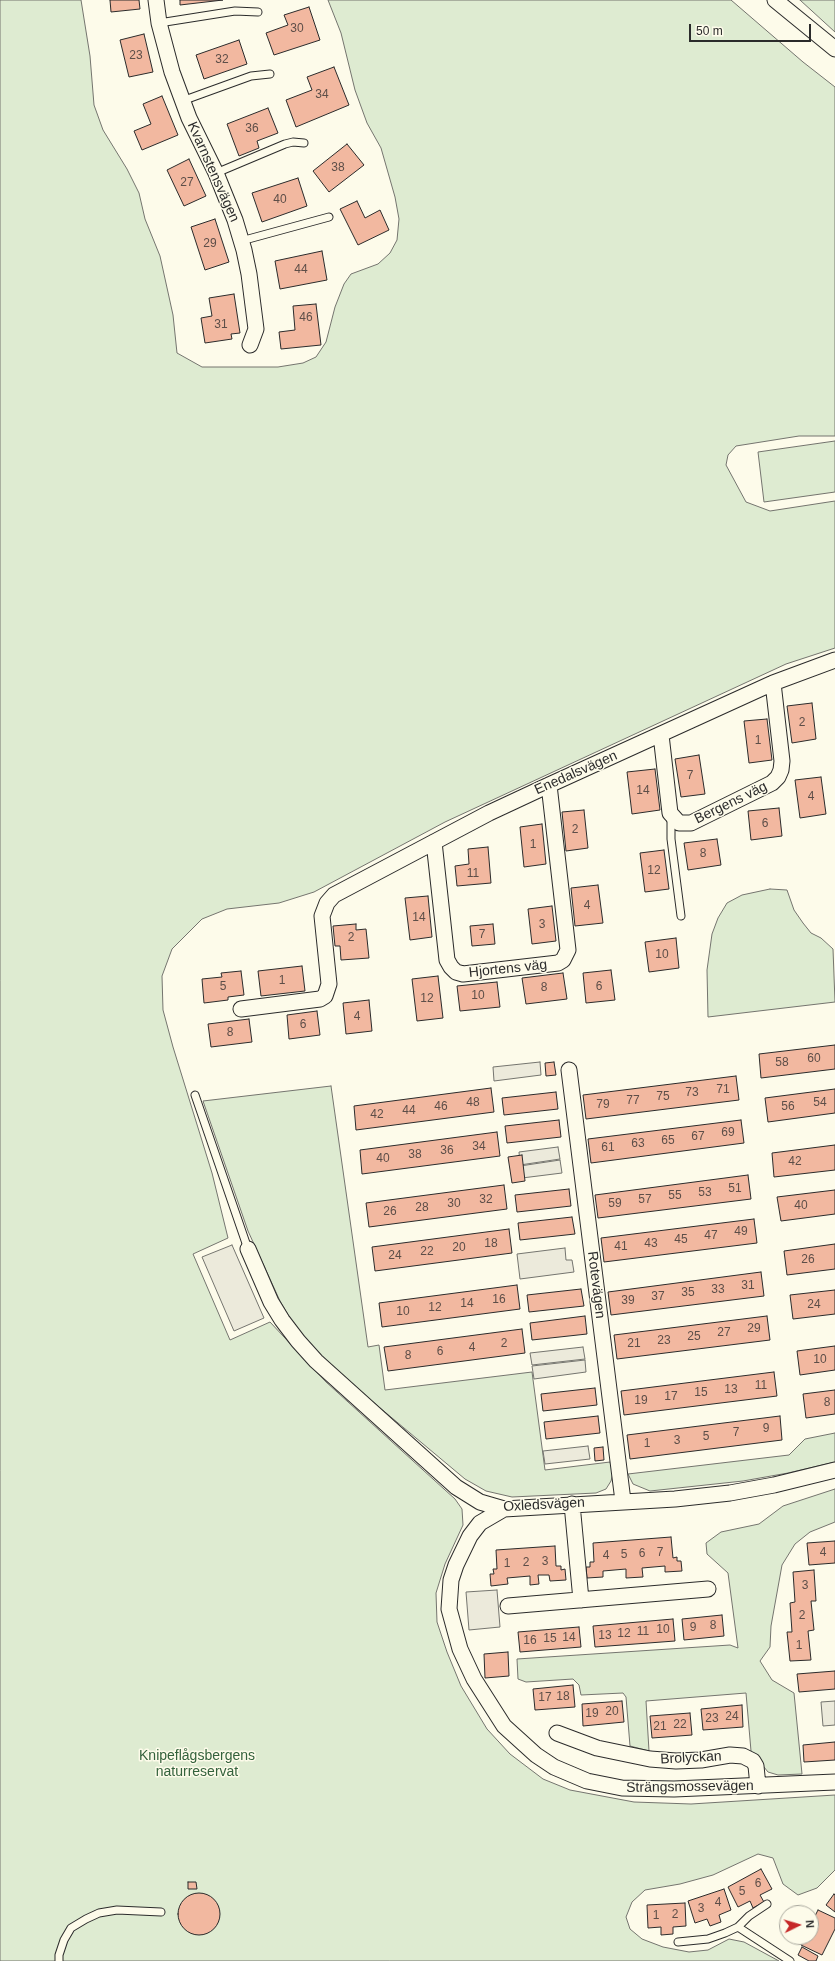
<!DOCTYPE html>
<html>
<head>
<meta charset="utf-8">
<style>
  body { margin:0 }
  #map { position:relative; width:835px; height:1961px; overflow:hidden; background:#fdfbea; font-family:Helvetica,sans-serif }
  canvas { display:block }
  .north { position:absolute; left:779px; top:1905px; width:40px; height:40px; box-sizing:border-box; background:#fdfbea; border:1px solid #a9a89e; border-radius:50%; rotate:85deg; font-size:11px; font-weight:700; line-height:16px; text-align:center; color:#2b2b2b }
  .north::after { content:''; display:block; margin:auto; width:14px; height:18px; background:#c62828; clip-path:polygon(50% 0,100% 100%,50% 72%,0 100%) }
  .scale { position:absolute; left:689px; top:24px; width:122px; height:18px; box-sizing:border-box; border:2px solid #2b2b2b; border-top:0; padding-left:5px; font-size:12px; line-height:14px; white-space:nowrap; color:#2b2b2b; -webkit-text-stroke:3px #fdfbea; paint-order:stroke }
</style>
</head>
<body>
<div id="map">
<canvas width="835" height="1961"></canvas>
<div class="north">N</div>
<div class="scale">50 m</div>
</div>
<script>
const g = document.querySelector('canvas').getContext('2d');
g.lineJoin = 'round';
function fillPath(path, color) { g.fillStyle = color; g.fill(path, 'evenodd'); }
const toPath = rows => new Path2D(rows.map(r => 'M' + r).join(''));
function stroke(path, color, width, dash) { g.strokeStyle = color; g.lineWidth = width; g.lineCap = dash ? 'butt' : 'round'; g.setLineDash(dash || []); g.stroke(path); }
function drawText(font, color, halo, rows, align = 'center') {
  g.font = font + ' Helvetica,sans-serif'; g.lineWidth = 3; g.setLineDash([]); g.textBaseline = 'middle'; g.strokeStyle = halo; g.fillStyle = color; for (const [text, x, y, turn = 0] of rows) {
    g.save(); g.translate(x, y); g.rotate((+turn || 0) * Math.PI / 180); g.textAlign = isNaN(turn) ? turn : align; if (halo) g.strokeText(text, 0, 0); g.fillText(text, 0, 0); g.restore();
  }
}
const green = toPath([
  [0,0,81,0,90,56,94,105,103,130,127,169,139,193,145,219,160,256,173,315,177,353,202,367,278,367,303,363,316,357,326,342,335,307,344,284,351,274,378,264,390,253,397,240,399,219,395,197,381,148,367,123,355,90,341,33,328,0,731,0,803,62,835,87,835,436,799,436,736,446,728,455,726,465,746,502,770,511,835,501,835,648,786,664,445,822,314,892,279,903,227,909,202,919,172,949,162,976,163,1010,173,1047,212,1173,228,1238,193,1254,230,1340,270,1322,326,1382,455,1499,462,1509,463,1525,445,1564,436,1593,437,1622,447,1652,461,1686,487,1729,510,1754,543,1779,570,1790,634,1802,691,1804,835,1795,835,1870,817,1888,798,1895,783,1884,773,1858,758,1854,713,1875,680,1884,645,1890,632,1902,626,1917,630,1929,642,1939,663,1947,689,1952,708,1950,729,1939,744,1942,779,1961,0,1961,0,0],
  [800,0,835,0,835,32,800,0],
  [835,441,835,492,764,502,758,452,835,441],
  [770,889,787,890,794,910,803,923,811,933,821,938,833,949,835,1002,708,1017,707,970,712,934,718,918,727,903,742,895,770,889],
  [331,1086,368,1347,379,1345,385,1390,532,1372,545,1470,610,1462,613,1473,611,1481,606,1489,596,1493,512,1497,486,1491,465,1479,361,1392,316,1351,297,1330,280,1301,248,1231,203,1101,331,1086],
  [835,1433,835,1462,788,1473,743,1481,650,1491,633,1484,628,1474,789,1455,805,1439,835,1433],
  [835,1489,835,1522,810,1532,795,1544,782,1565,771,1626,770,1647,760,1661,772,1680,794,1693,802,1774,778,1775,768,1772,751,1751,746,1693,646,1701,649,1751,630,1746,626,1697,623,1693,581,1695,579,1685,573,1679,526,1682,518,1679,517,1659,730,1645,738,1648,728,1573,707,1554,706,1543,721,1532,759,1524,783,1506,835,1489]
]);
fillPath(green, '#deebd1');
stroke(green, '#74746e', 1);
const parking = toPath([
  [540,1062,541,1075,494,1081,493,1067,540,1062],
  [558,1147,560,1159,520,1165,519,1152,558,1147],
  [560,1160,562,1173,522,1178,520,1166,560,1160],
  [232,1245,264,1318,234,1331,202,1257,232,1245],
  [565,1248,566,1260,572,1260,574,1272,520,1279,517,1254,565,1248],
  [583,1347,585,1359,532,1365,530,1353,583,1347],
  [585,1360,586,1372,534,1379,532,1366,585,1360],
  [588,1446,590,1459,545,1464,543,1451,588,1446],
  [497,1590,500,1627,469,1630,466,1592,497,1590],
  [835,1701,835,1725,823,1726,821,1702,835,1701]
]);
fillPath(parking, '#eceadb');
stroke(parking, '#74746e', 1);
const building = toPath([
  [110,0,139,0,140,9,111,12,110,0],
  [180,0,223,0,180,5,180,0],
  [309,7,320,40,274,55,266,33,288,25,284,15,309,7],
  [144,34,153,72,129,77,120,40,144,34],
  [239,40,247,64,204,79,196,55,239,40],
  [334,67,349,105,296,127,286,100,312,90,307,77,334,67],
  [162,96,178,135,142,150,134,131,151,124,143,104,162,96],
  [268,108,278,133,257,141,259,148,239,156,227,124,268,108],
  [347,144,364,165,329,192,313,171,347,144],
  [189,159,206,196,184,206,167,170,189,159],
  [298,178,307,206,262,222,252,193,298,178],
  [357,201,365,218,380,210,389,230,358,245,340,209,357,201],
  [215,219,229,262,205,270,191,227,215,219],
  [322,251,327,280,280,289,275,261,322,251],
  [234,294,240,333,231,334,232,339,205,343,201,318,212,316,209,298,234,294],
  [316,304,321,345,281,349,279,332,295,330,293,306,316,304],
  [812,703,816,739,792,743,787,706,812,703],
  [767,719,772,760,749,763,744,721,767,719],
  [699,755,705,794,681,797,675,759,699,755],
  [655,769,660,810,632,814,627,772,655,769],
  [821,777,826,814,800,818,795,780,821,777],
  [779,808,782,836,751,840,748,811,779,808],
  [584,810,588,848,566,851,562,812,584,810],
  [542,824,546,864,524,867,520,827,542,824],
  [717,839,721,865,688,870,684,843,717,839],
  [488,847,491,883,457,886,455,866,469,864,468,849,488,847],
  [664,850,669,889,645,892,640,853,664,850],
  [598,885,603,923,575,926,571,888,598,885],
  [428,896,432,937,410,940,405,898,428,896],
  [552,906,556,941,532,944,528,909,552,906],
  [356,924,356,930,366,929,369,958,341,960,340,946,335,946,333,926,356,924],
  [493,924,495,944,472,946,470,926,493,924],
  [676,938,679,968,649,972,645,942,676,938],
  [302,966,305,991,261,996,258,971,302,966],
  [611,970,615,1000,586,1003,583,973,611,970],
  [241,971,244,995,228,997,228,1000,204,1003,202,979,222,977,221,973,241,971],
  [563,973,567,999,526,1004,522,978,563,973],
  [438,976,443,1018,417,1021,412,979,438,976],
  [497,982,500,1007,460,1011,457,986,497,982],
  [369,1000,372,1031,346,1034,343,1003,369,1000],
  [317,1011,320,1035,289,1039,287,1015,317,1011],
  [249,1019,252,1042,211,1047,208,1024,249,1019],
  [835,1045,835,1069,761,1078,759,1054,835,1045],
  [554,1062,556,1075,546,1076,545,1063,554,1062],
  [736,1076,739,1100,586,1119,583,1095,736,1076],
  [491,1088,494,1112,356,1130,354,1106,491,1088],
  [835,1089,835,1113,768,1122,765,1098,835,1089],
  [556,1092,558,1109,504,1115,502,1098,556,1092],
  [559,1120,561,1137,507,1143,505,1126,559,1120],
  [741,1120,744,1143,591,1163,588,1139,741,1120],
  [497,1132,500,1156,362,1174,360,1150,497,1132],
  [835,1145,835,1170,774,1177,772,1153,835,1145],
  [522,1155,525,1181,512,1183,508,1157,522,1155],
  [748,1175,751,1199,598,1218,595,1195,748,1175],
  [504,1185,507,1209,369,1227,366,1203,504,1185],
  [569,1189,571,1206,517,1212,515,1195,569,1189],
  [835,1190,835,1214,781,1221,777,1197,835,1190],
  [572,1217,575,1234,520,1240,518,1223,572,1217],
  [754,1219,757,1243,604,1262,601,1238,754,1219],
  [509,1229,512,1253,375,1271,372,1247,509,1229],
  [835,1244,835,1269,787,1275,784,1251,835,1244],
  [761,1272,764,1296,611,1315,608,1292,761,1272],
  [517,1285,520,1309,382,1327,379,1303,517,1285],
  [581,1289,584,1306,529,1312,527,1295,581,1289],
  [835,1290,835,1314,793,1319,790,1295,835,1290],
  [585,1316,587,1334,532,1340,530,1323,585,1316],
  [767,1316,770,1340,617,1359,614,1335,767,1316],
  [522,1329,525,1353,388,1371,384,1347,522,1329],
  [835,1346,835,1370,800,1375,797,1351,835,1346],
  [774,1372,777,1396,624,1415,621,1391,774,1372],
  [595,1388,597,1405,543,1411,541,1394,595,1388],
  [835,1390,835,1414,806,1418,803,1394,835,1390],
  [598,1416,600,1433,546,1439,544,1422,598,1416],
  [780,1416,782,1440,630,1459,627,1435,780,1416],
  [603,1447,604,1460,595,1461,594,1448,603,1447],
  [671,1537,673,1558,677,1557,677,1561,681,1561,682,1571,665,1572,665,1566,642,1568,643,1577,626,1578,626,1569,603,1571,603,1577,587,1578,586,1567,590,1567,590,1562,594,1562,593,1543,671,1537],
  [835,1541,835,1563,809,1565,807,1543,835,1541],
  [555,1546,556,1566,561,1566,561,1570,565,1569,566,1580,550,1581,549,1575,538,1575,539,1584,530,1585,530,1576,507,1578,508,1584,491,1586,490,1574,494,1574,493,1569,497,1569,496,1550,555,1546],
  [814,1570,816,1601,811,1601,814,1630,808,1631,811,1660,790,1661,787,1632,792,1632,790,1603,795,1602,793,1572,814,1570],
  [722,1615,724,1636,684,1640,682,1619,722,1615],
  [673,1619,675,1641,595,1647,593,1626,673,1619],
  [579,1627,581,1647,520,1652,518,1632,579,1627],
  [508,1652,509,1676,485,1678,484,1654,508,1652],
  [835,1671,835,1689,799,1692,797,1674,835,1671],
  [573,1685,575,1707,535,1710,533,1689,573,1685],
  [622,1701,624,1722,583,1726,582,1704,622,1701],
  [742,1705,743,1727,703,1730,701,1709,742,1705],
  [690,1713,692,1735,652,1738,650,1716,690,1713],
  [835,1742,835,1760,804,1762,803,1745,835,1742],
  [761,1869,772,1889,760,1895,764,1902,753,1908,750,1901,738,1907,728,1887,761,1869],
  [188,1882,196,1882,197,1889,188,1889,188,1882],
  [724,1889,731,1910,719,1915,721,1922,710,1926,707,1919,695,1923,688,1901,724,1889],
  '178 1914a21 21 0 1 1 42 0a21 21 0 1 1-42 0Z',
  [834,1894,835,1895,835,1912,826,1905,834,1894],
  [685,1903,686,1926,673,1927,673,1934,661,1935,661,1927,648,1928,647,1905,685,1903],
  [818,1910,835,1918,835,1929,822,1955,801,1945,805,1937,811,1937,811,1924,818,1910],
  [802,1947,818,1956,816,1961,809,1961,798,1955,802,1947]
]);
fillPath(building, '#f2b8a0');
stroke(building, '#2b2b2b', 1);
const lane = toPath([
  [159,23,235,11,258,12],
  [182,101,251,76,270,74],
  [216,173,285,144,293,142,304,143],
  [241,241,329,217],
  [671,817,671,839,681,916],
  [195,1095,248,1249],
  [738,1927,790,1961],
  [678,1942,708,1939,725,1933,738,1927,749,1916,767,1904],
  [59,1961,59,1955,64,1940,71,1928,86,1919,99,1913,117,1910,161,1912]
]);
const street = toPath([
  [156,0,159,23,172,72,189,118,216,173,235,220,244,250,249,274,256,329,250,345],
  [775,0,835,49],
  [661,735,670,813,679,823,691,823,772,783,778,777,781,770,782,761,773,683],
  [434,842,447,960,451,967,456,972,463,974,558,963,563,960,568,950,549,785],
  [241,1009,320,999,325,996,329,984,322,916,327,903,334,895,489,813,549,785,773,683,835,660],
  [569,1070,623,1501],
  [248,1249,271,1302,282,1320,298,1341,316,1361,456,1487,480,1502,504,1509,675,1499,730,1493,774,1485,835,1470],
  [572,1504,581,1600],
  [504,1509,480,1523,470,1536,456,1565,451,1580,449,1609,460,1649,474,1679,504,1726,536,1755,554,1767,587,1781,622,1788,674,1789,835,1782],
  [508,1606,708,1589],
  [557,1733,597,1748,650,1759,676,1761,701,1760,730,1755,743,1756,753,1761,756,1766,758,1786]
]);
stroke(lane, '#2b2b2b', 9);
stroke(street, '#2b2b2b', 17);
stroke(lane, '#fdfbea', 7);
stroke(street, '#fdfbea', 15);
drawText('12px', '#5d4e48', null, [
  ["30",297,29],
  ["23",136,56],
  ["32",222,60],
  ["34",322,95],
  ["36",252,129],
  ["38",338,168],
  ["27",187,183],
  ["40",280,200],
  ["29",210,244],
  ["44",301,270],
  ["46",306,318],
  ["31",221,325],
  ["2",802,723],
  ["1",758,741],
  ["7",690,776],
  ["14",643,791],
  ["4",811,797],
  ["6",765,824],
  ["2",575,830],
  ["1",533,845],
  ["8",703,854],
  ["12",654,871],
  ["11",473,874],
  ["4",587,906],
  ["14",419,918],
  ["3",542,925],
  ["7",482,935],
  ["2",351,938],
  ["10",662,955],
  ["1",282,981],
  ["5",223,987],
  ["6",599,987],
  ["8",544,988],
  ["10",478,996],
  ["12",427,999],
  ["4",357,1017],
  ["6",303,1025],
  ["8",230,1033],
  ["60",814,1059],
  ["58",782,1063],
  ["71",723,1090],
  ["73",692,1093],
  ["75",663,1097],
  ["77",633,1101],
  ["48",473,1103],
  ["54",820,1103],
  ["79",603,1105],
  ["46",441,1107],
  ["56",788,1107],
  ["44",409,1111],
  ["42",377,1115],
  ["69",728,1133],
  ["67",698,1137],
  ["65",668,1141],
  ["63",638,1144],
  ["34",479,1147],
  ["61",608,1148],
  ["36",447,1151],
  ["38",415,1155],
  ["40",383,1159],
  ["42",795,1162],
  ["51",735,1189],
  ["53",705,1193],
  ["55",675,1196],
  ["32",486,1200],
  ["57",645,1200],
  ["30",454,1204],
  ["59",615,1204],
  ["40",801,1206],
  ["28",422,1208],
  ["26",390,1212],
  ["49",741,1232],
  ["47",711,1236],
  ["45",681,1240],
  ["18",491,1244],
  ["43",651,1244],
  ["41",621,1247],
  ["20",459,1248],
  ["22",427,1252],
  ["24",395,1256],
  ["26",808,1260],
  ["31",748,1286],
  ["33",718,1290],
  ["35",688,1293],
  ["37",658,1297],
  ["16",499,1300],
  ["39",628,1301],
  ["14",467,1304],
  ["24",814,1305],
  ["12",435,1308],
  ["10",403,1312],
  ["29",754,1329],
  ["27",724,1333],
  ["25",694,1337],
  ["23",664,1341],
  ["2",504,1344],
  ["21",634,1344],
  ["4",472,1348],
  ["6",440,1352],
  ["8",408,1356],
  ["10",820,1360],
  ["11",761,1386],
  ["13",731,1390],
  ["15",701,1393],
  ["17",671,1397],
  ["19",641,1401],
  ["8",827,1403],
  ["9",766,1429],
  ["7",736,1433],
  ["5",706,1437],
  ["3",677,1441],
  ["1",647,1444],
  ["7",660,1553],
  ["4",823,1553],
  ["6",642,1554],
  ["5",624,1555],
  ["4",606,1556],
  ["3",545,1562],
  ["2",526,1563],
  ["1",507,1564],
  ["3",805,1586],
  ["2",802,1616],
  ["8",713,1626],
  ["9",693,1628],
  ["10",663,1630],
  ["11",643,1632],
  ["12",624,1634],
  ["13",605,1636],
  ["14",569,1638],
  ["15",550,1639],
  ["16",530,1641],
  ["1",799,1646],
  ["18",563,1697],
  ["17",545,1698],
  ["20",612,1712],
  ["19",592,1714],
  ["24",732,1717],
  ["23",712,1719],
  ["22",680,1725],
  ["21",660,1727],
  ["6",758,1884],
  ["5",742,1892],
  ["4",718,1903],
  ["3",701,1909],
  ["2",675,1915],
  ["1",656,1916]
]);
drawText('14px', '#2b2b2b', '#fdfbea', [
  ["Kvarnstensvägen",213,172,66],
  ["Enedalsvägen",576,773,-24],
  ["Bergens väg",731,803,-26],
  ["Hjortens väg",508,969,-6],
  ["Rotevägen",596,1285,83],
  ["Oxledsvägen",544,1505,-3],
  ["Brolyckan",691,1758,-3],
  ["Strängsmossevägen",690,1787,-1]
]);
drawText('14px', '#34623c', '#fdfbea', [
  ["Knipeflågsbergens",197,1756],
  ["naturreservat",197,1772]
]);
</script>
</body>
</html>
